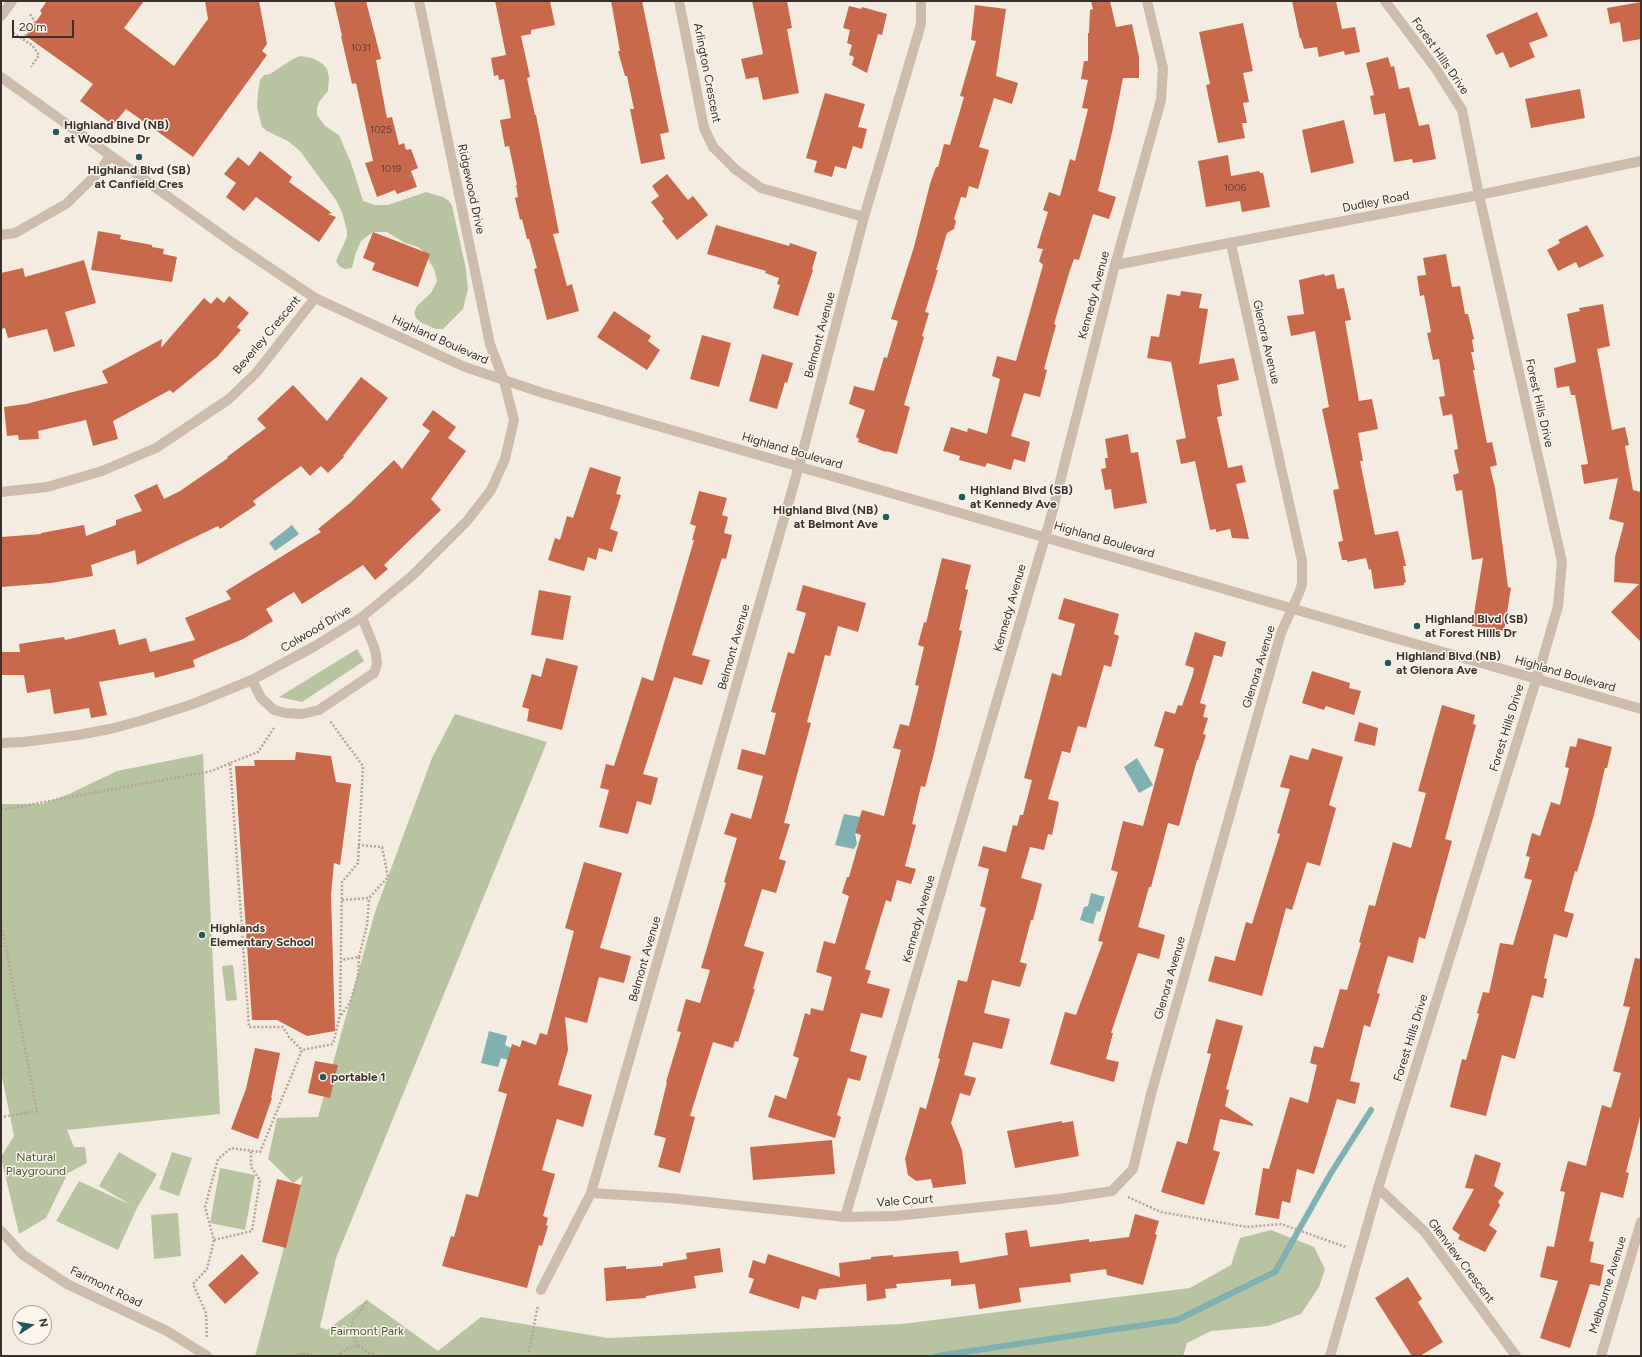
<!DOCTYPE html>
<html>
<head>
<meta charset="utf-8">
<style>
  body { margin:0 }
  #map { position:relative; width:1642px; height:1357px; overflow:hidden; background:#f4ebe1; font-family:Figtree,sans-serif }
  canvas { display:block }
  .frame { position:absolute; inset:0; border:2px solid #3b302b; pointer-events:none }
  .north { position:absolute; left:12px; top:1305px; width:40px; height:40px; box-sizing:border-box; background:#fbf5ee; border:1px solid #aea6a0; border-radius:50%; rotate:78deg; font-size:11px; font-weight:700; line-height:16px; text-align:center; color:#3b302b }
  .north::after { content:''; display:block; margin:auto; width:14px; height:18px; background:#1f5a5e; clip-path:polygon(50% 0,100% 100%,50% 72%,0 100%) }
  .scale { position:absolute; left:12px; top:20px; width:62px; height:18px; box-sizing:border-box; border:2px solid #3b302b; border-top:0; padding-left:5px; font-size:12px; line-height:14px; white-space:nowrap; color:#3b302b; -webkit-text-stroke:3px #fbf5ee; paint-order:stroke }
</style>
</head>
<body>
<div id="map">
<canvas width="1642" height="1357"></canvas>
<div class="frame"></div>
<div class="north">N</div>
<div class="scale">20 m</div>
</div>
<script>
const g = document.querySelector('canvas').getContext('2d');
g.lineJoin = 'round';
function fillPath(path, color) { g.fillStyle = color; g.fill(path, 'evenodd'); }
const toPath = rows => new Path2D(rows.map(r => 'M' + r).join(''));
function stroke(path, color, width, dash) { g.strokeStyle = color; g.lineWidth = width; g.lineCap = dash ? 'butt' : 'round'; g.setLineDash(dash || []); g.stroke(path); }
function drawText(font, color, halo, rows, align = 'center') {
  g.font = font + ' Figtree,sans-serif'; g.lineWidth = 3; g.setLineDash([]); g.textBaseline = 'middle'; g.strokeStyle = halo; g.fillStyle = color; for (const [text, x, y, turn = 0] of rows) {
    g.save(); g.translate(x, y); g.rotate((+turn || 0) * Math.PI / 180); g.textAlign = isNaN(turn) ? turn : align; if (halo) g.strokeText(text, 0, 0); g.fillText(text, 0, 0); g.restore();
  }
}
fillPath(toPath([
  [300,56,312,58,323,64,327,69,329,77,328,91,319,102,317,108,317,115,325,126,339,135,351,163,363,201,375,205,388,205,426,192,443,197,449,201,452,206,466,269,468,289,463,309,443,329,436,329,422,323,416,318,414,313,417,306,431,293,437,281,434,269,423,251,418,247,405,243,387,232,373,232,361,241,355,255,352,268,345,269,339,266,336,261,347,237,347,231,342,212,336,200,300,151,288,141,267,131,262,127,257,107,258,93,260,80,264,75,270,74,293,59],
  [357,649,364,661,302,702,279,697],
  [455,714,547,742,336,1258,320,1327,327,1330,367,1300,438,1351,481,1317,608,1338,902,1324,1190,1288,1231,1265,1240,1238,1271,1230,1314,1247,1325,1269,1319,1287,1301,1314,1268,1326,1211,1331,1187,1343,1183,1356,255,1356,303,1176,293,1183,268,1159,277,1118,318,1117,375,912,432,758],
  [203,754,220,1114,67,1130,74,1147,85,1147,87,1163,68,1173,46,1218,19,1234,1,1157,14,1136,1,1072,1,804,42,804,69,794,117,771],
  [233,965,237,1000,226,1001,222,966],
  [119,1152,157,1174,137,1208,118,1250,56,1221,79,1181,131,1205,99,1186],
  [172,1152,192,1158,179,1196,159,1189],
  [220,1168,255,1175,245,1230,210,1223],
  [178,1213,181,1256,154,1259,151,1215]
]), '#b8c4a0');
fillPath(toPath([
  [292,525,299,534,275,551,269,543],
  [1137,758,1153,785,1139,793,1124,767],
  [844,814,860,817,855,833,857,844,854,849,835,845],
  [1091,893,1105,897,1100,912,1097,911,1093,924,1080,920,1084,907,1088,906],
  [489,1031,507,1036,505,1045,511,1048,508,1060,501,1058,498,1067,481,1063]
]), '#7fb0b2');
stroke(toPath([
  [937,1356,1177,1320,1275,1272,1331,1173,1371,1110]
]), '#7fb0b2', 6);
fillPath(toPath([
  [47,1,144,1,124,28,174,66,208,19,205,1,259,1,267,44,262,51,267,55,193,157,126,109,113,125,80,101,93,84,26,36,42,13,40,11],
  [334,1,366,1,381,59,376,60,387,118,392,117,399,145,404,143,406,150,411,149,418,168,411,171,417,187,397,194,395,190,377,197,365,163,373,161,356,83,352,84,341,36,342,36],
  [495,1,550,1,555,25,531,30,531,34,521,36,530,77,527,78,535,115,536,115,559,233,553,234,567,286,572,284,579,311,547,320,534,269,537,268,529,239,527,239,522,219,520,220,515,198,518,197,516,185,517,185,509,146,505,147,500,120,511,118,504,79,499,80,498,75,494,76,491,58,506,55],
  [611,1,642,1,669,132,660,134,665,159,641,164,630,109,634,109,627,76,625,76,618,51,620,51],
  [752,1,787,1,792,28,787,29,799,93,763,100,758,77,746,79,741,59,763,54],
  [1091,1,1110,1,1116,27,1132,24,1139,57,1139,78,1123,78,1113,128,1098,191,1116,197,1109,219,1093,214,1079,260,1074,259,1070,270,1054,324,1056,325,1044,369,1047,370,1040,397,1024,393,1011,436,1030,442,1025,462,1014,459,1011,470,987,463,985,467,959,460,960,456,943,451,951,427,967,432,968,428,987,434,1000,379,992,376,997,356,1016,361,1043,265,1039,261,1043,249,1037,248,1048,212,1043,210,1049,192,1060,196,1070,159,1075,161,1088,109,1082,108,1088,80,1081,79,1084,61,1088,61,1088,33,1089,33,1090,10,1093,9],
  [1292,1,1336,1,1342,29,1355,27,1360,52,1345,55,1344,51,1319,57,1317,47,1304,49,1301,38,1300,39],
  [1641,2,1641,39,1623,42,1620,22,1610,24,1607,8],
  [975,5,1006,9,996,76,1018,83,1012,104,994,98,979,147,989,150,978,189,969,186,966,198,961,197,954,219,956,221,954,229,947,233,936,270,938,270,925,312,929,313,922,336,924,337,904,405,910,407,897,454,886,451,886,452,858,442,859,439,856,437,865,410,849,404,854,386,874,391,884,357,887,358,898,321,891,319,914,247,930,184,936,167,938,167,944,144,950,145,964,97,960,96,976,41,971,40],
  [849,6,861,9,862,7,887,14,882,35,878,34,867,73,852,65,854,57,849,55,852,45,847,43,850,30,843,28],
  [1537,12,1548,36,1529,43,1535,57,1510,68,1503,52,1496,55,1486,35],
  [1243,23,1253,71,1243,73,1249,102,1243,103,1247,123,1242,123,1245,138,1218,143,1206,85,1210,84,1199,32],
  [1388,57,1391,67,1394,66,1399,89,1409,87,1419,126,1429,124,1436,159,1413,163,1412,159,1394,162,1385,113,1374,115,1370,96,1374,95,1366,63],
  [1580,89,1585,118,1531,128,1525,99],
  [825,93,865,104,858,127,867,129,862,149,853,146,846,169,835,166,832,177,814,172,817,161,806,158],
  [1344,120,1354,163,1311,173,1302,130],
  [260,151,292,177,289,182,332,213,328,214,336,217,319,242,256,197,244,211,226,197,236,183,224,174,238,157,249,166],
  [1228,155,1231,176,1259,171,1260,173,1263,173,1270,207,1242,212,1240,201,1206,207,1198,161],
  [667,174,688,200,693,196,708,215,677,240,662,221,664,219,651,202,659,196,652,186],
  [716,225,789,246,790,243,817,252,812,269,813,270,798,316,773,308,780,285,777,284,779,278,765,273,766,271,707,254],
  [1587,225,1604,256,1579,268,1576,262,1558,271,1547,250,1560,243,1558,240],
  [98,231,121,235,120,239,152,245,152,247,164,249,163,254,177,257,172,282,91,270],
  [373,232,430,254,418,287,372,270,375,263,363,258],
  [1446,254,1452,287,1460,286,1465,314,1468,314,1474,339,1472,340,1474,352,1471,352,1475,370,1473,370,1487,443,1492,442,1497,465,1490,467,1495,488,1508,587,1511,588,1504,631,1472,626,1483,558,1472,560,1462,490,1456,491,1453,475,1459,473,1454,450,1458,449,1452,414,1443,416,1439,397,1445,396,1439,359,1433,360,1427,333,1431,332,1424,295,1420,296,1417,276,1426,275,1423,258],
  [84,260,96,303,65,312,75,346,54,352,47,329,8,338,5,328,1,329,1,273,23,268,25,277],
  [1324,274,1325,276,1334,274,1337,289,1344,288,1351,320,1345,321,1359,401,1372,399,1378,429,1358,433,1363,461,1360,461,1375,535,1398,531,1406,566,1403,566,1406,582,1404,583,1404,585,1374,589,1371,569,1369,570,1366,558,1347,562,1347,560,1342,560,1338,542,1343,541,1333,490,1339,489,1322,409,1329,407,1315,331,1291,336,1287,316,1304,314,1299,280],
  [1181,291,1202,294,1199,308,1208,309,1199,364,1234,358,1239,380,1217,385,1222,416,1217,417,1228,468,1242,465,1246,482,1236,484,1249,539,1232,538,1230,529,1216,532,1216,529,1210,530,1195,461,1181,464,1176,440,1186,438,1171,362,1147,358,1151,336,1159,337,1167,294,1180,296],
  [229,296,249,313,237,327,241,330,217,357,173,393,170,390,113,421,118,439,93,446,86,420,38,431,39,439,19,440,18,435,7,436,4,407,26,404,108,383,102,371,162,339,161,348,204,298,211,304,217,297,224,303],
  [1603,304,1610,346,1597,349,1612,430,1625,427,1629,445,1625,446,1633,490,1641,492,1641,642,1611,612,1639,584,1614,582,1615,557,1624,523,1609,519,1618,478,1584,484,1581,465,1588,464,1575,395,1571,395,1569,386,1557,388,1554,368,1576,362,1567,314,1580,311,1579,308],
  [614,311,651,336,648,341,660,350,647,370,597,337],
  [702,335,731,343,719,387,690,379],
  [762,354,793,363,787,383,785,382,777,409,749,401],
  [361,377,388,398,343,456,344,457,328,473,321,466,310,476,301,466,253,501,256,505,220,529,218,526,137,565,135,550,91,565,93,576,51,583,1,587,1,537,41,534,41,533,84,525,86,536,116,525,116,520,142,511,134,495,157,484,164,499,180,491,228,458,227,457,266,428,257,419,293,385,327,421],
  [433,410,456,427,448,438,466,451,431,499,441,510,384,565,388,569,375,580,363,565,302,604,294,592,266,609,273,621,243,639,193,660,195,667,155,678,154,672,99,682,107,715,91,718,89,708,54,714,50,689,27,693,24,675,1,675,1,652,20,652,19,644,64,637,65,640,115,629,119,645,146,638,150,652,195,640,185,618,231,599,226,591,321,532,318,529,350,503,394,460,402,469,430,431,422,425],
  [1128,434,1131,453,1138,452,1147,503,1114,509,1111,489,1105,490,1101,469,1106,468,1105,458,1108,458,1105,439],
  [590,467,621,477,616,494,621,495,610,529,618,532,612,552,599,548,596,560,588,557,584,571,548,560,555,538,560,540,567,516,573,518],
  [699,491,727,498,722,515,728,517,724,533,732,535,726,559,722,558,692,655,710,660,702,685,674,677,643,774,658,778,651,805,637,801,628,834,599,827,609,790,600,788,606,764,614,766,642,677,653,681,694,540,692,540,696,526,690,524],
  [942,558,971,565,965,589,968,590,959,630,962,631,933,757,925,787,921,786,912,824,916,825,905,866,916,869,911,884,897,880,891,902,886,900,865,969,871,971,867,983,890,989,882,1018,861,1013,850,1051,867,1056,860,1081,848,1078,837,1115,841,1117,835,1138,768,1117,775,1095,786,1099,799,1058,793,1056,805,1013,810,1015,811,1008,823,1011,832,977,816,972,824,941,835,944,849,896,842,893,847,877,849,877,861,835,855,833,862,810,884,816,901,750,893,748,900,724,909,726,919,686,915,685,924,647,918,645,924,622,926,623],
  [803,585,866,603,858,632,838,626,830,656,825,655,807,722,811,723,784,823,790,824,779,859,786,861,776,893,762,889,744,946,764,952,753,989,755,989,738,1042,735,1041,733,1048,713,1042,690,1116,695,1117,680,1173,658,1167,666,1138,654,1135,667,1082,666,1082,681,1032,677,1031,686,999,700,1003,710,970,701,968,726,883,724,882,737,838,724,834,731,813,751,819,763,776,737,769,742,749,765,755,776,713,771,712,788,652,794,654,806,613,796,610],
  [539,590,571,596,563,640,531,635],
  [1064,598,1119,614,1114,634,1119,636,1111,667,1104,665,1086,728,1078,726,1070,753,1062,751,1048,799,1059,802,1052,835,1048,834,1044,850,1030,847,1021,878,1042,884,1033,920,1031,920,1020,962,1027,964,1020,987,992,980,984,1013,1010,1019,1002,1049,973,1042,964,1075,976,1078,970,1096,960,1093,951,1123,962,1150,966,1184,933,1188,931,1179,916,1181,908,1175,905,1159,920,1107,926,1109,940,1059,938,1058,958,980,967,982,986,908,980,906,989,869,978,866,983,846,1006,852,1013,825,1017,826,1020,815,1023,815,1032,780,1024,778,1052,673,1061,676,1075,624,1058,619],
  [1195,632,1226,642,1222,657,1214,655,1200,703,1206,705,1203,717,1208,718,1203,734,1206,735,1198,760,1197,760,1179,826,1168,823,1151,887,1149,887,1138,927,1165,935,1159,959,1138,953,1111,1033,1113,1033,1106,1059,1119,1062,1114,1082,1050,1064,1065,1012,1076,1015,1103,942,1098,941,1118,872,1111,870,1123,821,1143,826,1164,749,1154,746,1165,711,1175,714,1178,705,1182,706,1193,674,1194,668,1185,665],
  [546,658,578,666,562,730,527,721,529,709,522,707,532,674,541,677],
  [1312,671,1350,683,1349,688,1361,691,1354,715,1326,706,1324,710,1302,703],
  [1442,705,1475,715,1473,724,1476,725,1445,839,1452,841,1425,939,1419,937,1413,963,1388,956,1377,993,1380,994,1370,1027,1364,1025,1350,1081,1360,1083,1355,1104,1337,1099,1314,1174,1297,1169,1290,1203,1282,1201,1279,1219,1255,1215,1263,1168,1269,1169,1290,1097,1308,1103,1317,1065,1310,1063,1314,1046,1323,1048,1340,989,1347,990,1361,943,1359,942,1369,905,1375,906,1393,842,1411,848,1426,793,1418,791],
  [1359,722,1378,728,1375,746,1354,741],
  [1578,738,1612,747,1607,768,1605,768,1594,815,1577,872,1575,871,1564,911,1574,914,1567,938,1554,934,1544,978,1547,979,1543,998,1532,995,1515,1059,1502,1055,1486,1116,1450,1107,1462,1059,1466,1060,1479,1014,1477,1013,1483,992,1489,993,1500,943,1513,945,1532,880,1524,878,1530,857,1526,856,1532,833,1540,836,1551,802,1560,805,1569,768,1565,767,1570,746,1576,747],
  [1312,748,1343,757,1329,805,1336,808,1320,866,1307,862,1292,910,1286,908,1262,996,1208,981,1215,956,1235,961,1246,922,1252,924,1280,834,1277,833,1290,789,1280,787,1290,755,1308,760],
  [296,752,331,756,336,782,351,784,340,865,334,863,331,895,335,1031,307,1036,277,1020,252,1020,235,766,255,766,254,760,295,760],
  [584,862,622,873,600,948,631,956,624,983,599,977,587,1023,565,1017,568,1050,558,1085,592,1095,583,1127,557,1119,542,1170,555,1174,543,1216,548,1218,546,1225,548,1226,542,1246,539,1245,527,1288,442,1266,451,1236,454,1237,466,1194,478,1197,507,1094,498,1091,512,1044,520,1047,522,1040,536,1045,540,1033,547,1035,574,931,565,928],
  [1635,958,1641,959,1641,1113,1626,1172,1629,1173,1623,1198,1601,1192,1589,1241,1594,1242,1590,1262,1604,1265,1600,1286,1590,1284,1570,1348,1540,1338,1558,1281,1540,1277,1547,1246,1554,1247,1565,1192,1560,1191,1568,1161,1586,1166,1602,1105,1611,1108,1621,1073,1613,1071,1630,1007,1623,1006],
  [1216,1019,1243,1026,1226,1089,1229,1090,1225,1106,1253,1124,1253,1126,1220,1119,1213,1150,1220,1152,1204,1205,1161,1192,1177,1141,1187,1144,1211,1054,1207,1053],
  [255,1048,280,1053,271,1098,272,1098,258,1139,231,1129,246,1089],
  [315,1061,338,1065,330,1098,308,1093],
  [1062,1121,1062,1123,1073,1121,1079,1156,1015,1168,1007,1131],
  [832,1140,835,1174,753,1180,750,1147],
  [1475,1154,1501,1163,1494,1186,1504,1193,1498,1202,1500,1205,1489,1225,1497,1231,1485,1252,1458,1239,1460,1235,1452,1229,1474,1189,1465,1188],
  [277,1179,301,1185,286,1248,262,1242],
  [1135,1214,1159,1221,1155,1234,1157,1235,1143,1285,1107,1275,1106,1269,1070,1274,1071,1282,1019,1288,1021,1302,979,1309,975,1284,951,1286,951,1279,896,1284,897,1288,885,1289,886,1298,867,1301,866,1284,819,1289,816,1300,802,1296,799,1309,749,1293,754,1279,748,1277,753,1260,765,1264,768,1254,840,1277,839,1263,871,1259,871,1257,893,1255,893,1257,958,1251,960,1263,1008,1255,1005,1233,1027,1230,1030,1247,1089,1239,1089,1242,1129,1237],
  [720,1248,723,1272,694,1276,696,1288,646,1296,646,1298,606,1301,604,1268,626,1266,626,1269,663,1266,663,1263,687,1259,686,1253],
  [242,1254,259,1273,225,1304,208,1285],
  [1408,1277,1422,1299,1418,1302,1443,1342,1420,1356,1412,1356,1375,1298]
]), '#c8694b');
stroke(toPath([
  [13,33,32,45,39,55,31,67],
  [23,39,35,22,30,14],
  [274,728,258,752,230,763,249,1027,283,1027,289,1037,302,1050],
  [1,810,212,771,230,763],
  [342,900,369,898,388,877,382,847,358,845],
  [1,922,37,1111,1,1117],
  [359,957,367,925,369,898],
  [341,1015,350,1003,358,976,359,957,341,960],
  [1128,1197,1161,1212,1247,1227,1281,1224,1346,1247],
  [214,1240,252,1231,260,1180,251,1167,251,1151],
  [207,1337,206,1313,193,1284,207,1269,214,1240,205,1207,218,1159,231,1148,260,1152,302,1050,333,1044,340,1015,342,882,358,863,363,766,330,721],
  [358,1346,351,1327,354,1317,362,1309,367,1300],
  [296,1356,302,1353,317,1356],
  [337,1356,348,1348,358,1346,369,1353,379,1356],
  [528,1356,538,1305]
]), '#b9a596', 2.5, [2, 2]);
stroke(toPath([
  [252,680,261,698,274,710,285,713,302,714,319,710,374,673,377,664,376,655,374,647,362,617]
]), '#cdbbac', 10);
stroke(toPath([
  [679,1,704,128,713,147,735,169,761,188,864,217],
  [1,16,12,1],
  [1,235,15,233,66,204,100,171,110,156],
  [1115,265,1479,195,1641,161],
  [1,492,47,487,102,471,156,448,229,399,256,373,315,298],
  [1,743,23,742,78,735,110,729,140,721,193,704,252,680,315,646,362,617,413,575,467,521,491,490,505,459,514,420,504,381],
  [1378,1188,1425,1232,1516,1356],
  [591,1193,670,1198,845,1217,895,1216,1059,1199,1112,1191,1133,1169,1151,1094,1281,633,1299,593,1302,584,1302,561,1231,244],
  [845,1217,1051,517,1115,265,1161,100,1163,68,1147,1],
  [1,1231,23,1255,67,1284,167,1331,207,1356],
  [541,1290,591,1193,799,466,864,217,921,24,921,1],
  [1330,1356,1378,1188,1543,658,1558,606,1562,562,1479,195,1462,110,1436,69,1385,1],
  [1601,1356,1641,1222]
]), '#cdbbac', 10);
stroke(toPath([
  [419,1,490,344,504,381],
  [1,77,233,243,315,298,465,367,543,393,1641,709]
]), '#cdbbac', 10);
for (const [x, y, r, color] of [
  [56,132,4,"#1f5a5e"],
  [139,157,4,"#1f5a5e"],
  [962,497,4,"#1f5a5e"],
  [886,517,4,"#1f5a5e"],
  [1417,626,4,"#1f5a5e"],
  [1388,663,4,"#1f5a5e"],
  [202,935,4,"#1f5a5e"],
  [323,1077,4,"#1f5a5e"]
]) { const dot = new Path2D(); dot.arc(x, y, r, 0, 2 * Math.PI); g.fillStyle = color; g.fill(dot); stroke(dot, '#fbf5ee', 1.5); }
drawText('10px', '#5e3e33', null, [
  ["1031",361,48],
  ["1025",381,130],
  ["1019",391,169],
  ["1006",1235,188]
]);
drawText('12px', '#3b302b', '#fbf5ee', [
  ["Forest Hills Drive",1440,56,55],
  ["Arlington Crescent",707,73,79],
  ["Ridgewood Drive",471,189,78],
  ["Dudley Road",1376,202,-11],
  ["Kennedy Avenue",1094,295,-75],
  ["Beverley Crescent",267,335,-50],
  ["Belmont Avenue",820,335,-75],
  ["Highland Boulevard",440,340,24],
  ["Glenora Avenue",1266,342,77],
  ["Forest Hills Drive",1539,403,77],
  ["Highland Boulevard",792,451,16],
  ["Highland Boulevard",1104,540,16],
  ["Kennedy Avenue",1010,608,-74],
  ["Colwood Drive",316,629,-31],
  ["Belmont Avenue",734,647,-74],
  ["Glenora Avenue",1259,667,-73],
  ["Highland Boulevard",1565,674,16],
  ["Forest Hills Drive",1507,728,-73],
  ["Kennedy Avenue",919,919,-74],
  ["Belmont Avenue",645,959,-74],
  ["Glenora Avenue",1170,978,-74],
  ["Forest Hills Drive",1411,1038,-73],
  ["Vale Court",905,1201,-4],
  ["Glenview Crescent",1461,1261,53],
  ["Melbourne Avenue",1608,1285,-73],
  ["Fairmont Road",106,1287,26]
]);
drawText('bold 12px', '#3b302b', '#fbf5ee', [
  ["Highland Blvd (NB)",64,125],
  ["at Woodbine Dr",64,139],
  ["Highland Blvd (SB)",139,170,"center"],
  ["at Canfield Cres",139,184,"center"],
  ["Highland Blvd (SB)",970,490],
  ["at Kennedy Ave",970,504],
  ["Highland Blvd (NB)",878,510,"right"],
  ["at Belmont Ave",878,524,"right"],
  ["Highland Blvd (SB)",1425,619],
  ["at Forest Hills Dr",1425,633],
  ["Highland Blvd (NB)",1396,656],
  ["at Glenora Ave",1396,670],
  ["Highlands",210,928],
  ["Elementary School",210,942],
  ["portable 1",331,1077]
], 'left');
drawText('12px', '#4a5a2e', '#fbf5ee', [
  ["Natural",36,1157],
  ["Playground",36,1171],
  ["Fairmont Park",367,1331]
]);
</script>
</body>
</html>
